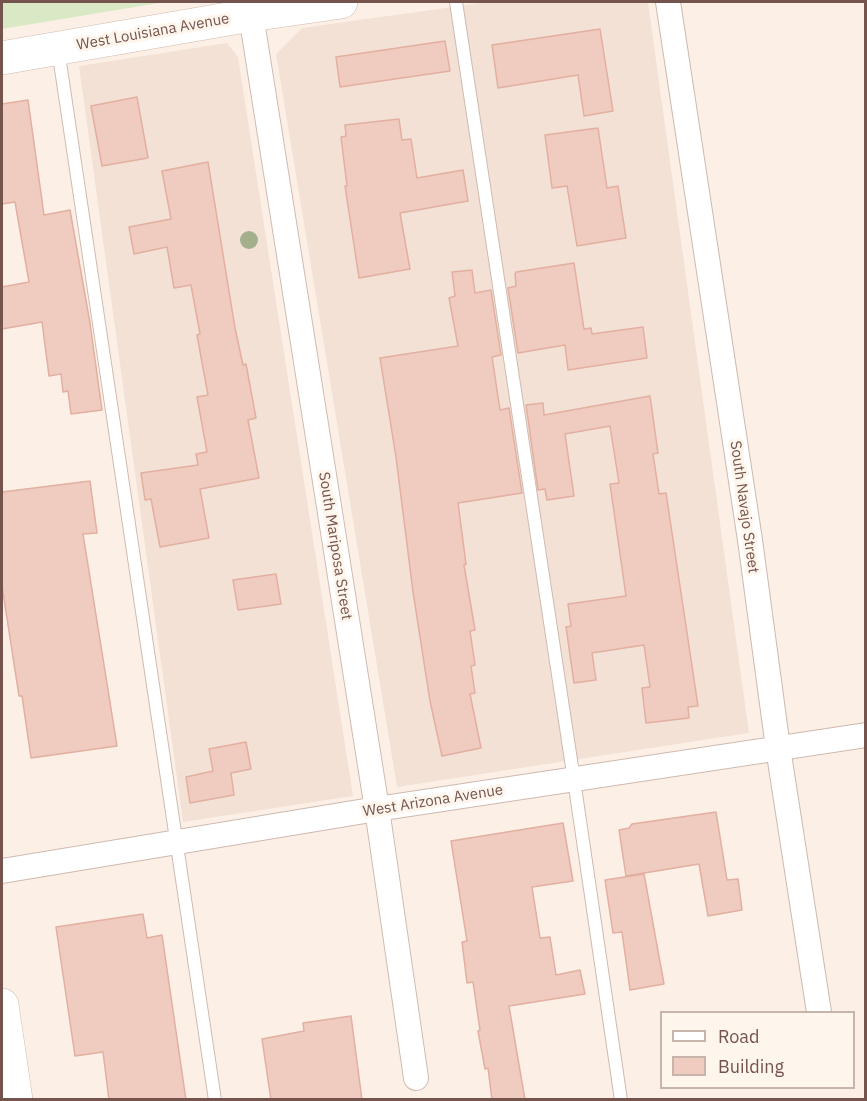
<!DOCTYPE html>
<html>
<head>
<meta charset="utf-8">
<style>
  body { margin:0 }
  #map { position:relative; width:867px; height:1101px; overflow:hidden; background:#fcf0e6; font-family:"IBM Plex Sans",sans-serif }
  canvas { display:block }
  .frame { position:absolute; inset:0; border:3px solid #74544c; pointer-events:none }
  .legend { position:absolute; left:660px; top:1011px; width:195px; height:78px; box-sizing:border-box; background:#fef5ec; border:2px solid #c7b5ac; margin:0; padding:8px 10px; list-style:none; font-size:18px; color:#74544c }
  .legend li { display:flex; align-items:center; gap:12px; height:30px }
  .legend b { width:30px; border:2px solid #c7b5ac }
</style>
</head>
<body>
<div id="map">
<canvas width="867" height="1101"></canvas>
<div class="frame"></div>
<ul class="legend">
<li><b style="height:8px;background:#fff"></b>Road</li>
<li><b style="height:16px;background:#f0cbbf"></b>Building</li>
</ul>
</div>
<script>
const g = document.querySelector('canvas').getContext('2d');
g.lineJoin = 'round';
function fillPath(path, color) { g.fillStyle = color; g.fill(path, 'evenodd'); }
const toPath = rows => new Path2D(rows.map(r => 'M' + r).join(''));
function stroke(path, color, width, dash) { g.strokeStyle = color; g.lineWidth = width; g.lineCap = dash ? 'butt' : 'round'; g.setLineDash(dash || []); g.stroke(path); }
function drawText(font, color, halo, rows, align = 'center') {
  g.font = font + ' "IBM Plex Sans",sans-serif'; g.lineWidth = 6; g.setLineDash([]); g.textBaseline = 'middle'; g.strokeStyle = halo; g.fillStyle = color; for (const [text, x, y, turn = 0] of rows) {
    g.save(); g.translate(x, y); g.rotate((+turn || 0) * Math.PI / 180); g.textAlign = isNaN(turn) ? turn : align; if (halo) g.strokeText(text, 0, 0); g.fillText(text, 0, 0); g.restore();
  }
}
fillPath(toPath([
  [488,2,648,2,749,733,397,787,276,54,302,28],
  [227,43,238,57,353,796,183,822,79,66]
]), '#f3e1d5');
fillPath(toPath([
  [2,2,165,2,2,29]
]), '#d9e9c5');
const building = toPath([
  [600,29,613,111,584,116,578,75,498,88,492,45,600,29],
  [445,41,450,71,340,87,336,57,445,41],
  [137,97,148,158,102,166,91,106,137,97],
  [28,100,44,215,70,210,90,323,102,410,71,414,68,391,63,392,61,374,49,376,42,322,2,329,2,287,29,282,15,202,2,204,2,104,28,100],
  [399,119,402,140,411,139,417,178,463,170,468,201,400,213,410,269,359,278,345,186,347,186,341,137,346,136,345,125,399,119],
  [598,128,607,188,618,186,626,238,577,246,567,186,552,188,545,135,598,128],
  [208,162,235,328,243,365,246,364,256,418,248,420,259,478,200,489,209,538,160,547,151,499,145,500,141,473,198,465,196,454,207,452,197,397,208,395,197,335,200,334,191,285,174,288,167,247,134,254,129,227,171,219,162,171,208,162],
  [574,263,584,329,591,328,592,334,643,327,647,358,568,370,565,345,518,353,508,288,516,286,515,274,516,272,574,263],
  [472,270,475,293,491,290,501,355,492,357,500,410,509,408,522,493,458,503,466,564,464,565,475,630,470,631,475,665,471,666,475,693,470,694,481,748,442,756,430,701,413,592,396,457,380,358,458,346,449,298,455,296,452,272,472,270],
  [650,396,658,453,653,454,659,494,666,493,698,706,688,707,689,718,646,723,642,688,650,687,644,645,592,653,596,680,574,683,566,627,571,626,568,604,626,596,610,484,619,483,610,426,565,434,574,496,547,500,545,489,538,490,526,405,543,403,544,415,650,396],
  [90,481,97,533,83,534,117,746,31,758,22,696,19,696,2,586,2,492,90,481],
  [276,574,281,604,238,610,233,580,276,574],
  [246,742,251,769,231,773,234,795,190,803,186,777,213,771,209,749,246,742],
  [716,812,727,880,738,879,742,910,708,916,699,864,626,876,619,830,629,828,632,824,716,812],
  [563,823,573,881,532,887,540,938,550,937,556,975,580,970,585,994,509,1006,525,1100,492,1100,488,1068,485,1069,478,1031,480,1030,473,982,467,983,462,942,467,941,451,841,563,823],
  [644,874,664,984,630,990,622,932,613,933,605,880,644,874],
  [143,914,147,938,162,935,186,1100,109,1100,103,1052,75,1056,56,927,143,914],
  [351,1016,362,1100,271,1100,262,1039,304,1031,303,1023,351,1016]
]);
fillPath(building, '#f0cbbf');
stroke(building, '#e2afa0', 1.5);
const lane = toPath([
  [456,2,574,780,621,1100],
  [58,49,215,1100]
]);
const street = toPath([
  [668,2,750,540,778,748,819,1012],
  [251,15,377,809,416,1078],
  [2,871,377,809,866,735]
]);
const secondary = toPath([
  [2,58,251,15,341,2],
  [2,1005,16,1100]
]);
stroke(lane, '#cfb9b0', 14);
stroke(street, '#cfb9b0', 26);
stroke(secondary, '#d2b8ad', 34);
stroke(lane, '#fff', 12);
stroke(street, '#fff', 24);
stroke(secondary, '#fff', 33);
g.fillStyle = '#a4af8d';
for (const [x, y] of [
  [249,240]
]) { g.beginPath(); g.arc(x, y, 9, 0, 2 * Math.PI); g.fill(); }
drawText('15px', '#74544c', '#fef5ec', [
  ["West Louisiana Avenue",153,32,-10],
  ["South Navajo Street",744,507,82],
  ["South Mariposa Street",335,546,81],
  ["West Arizona Avenue",433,801,-9]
]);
</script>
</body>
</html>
